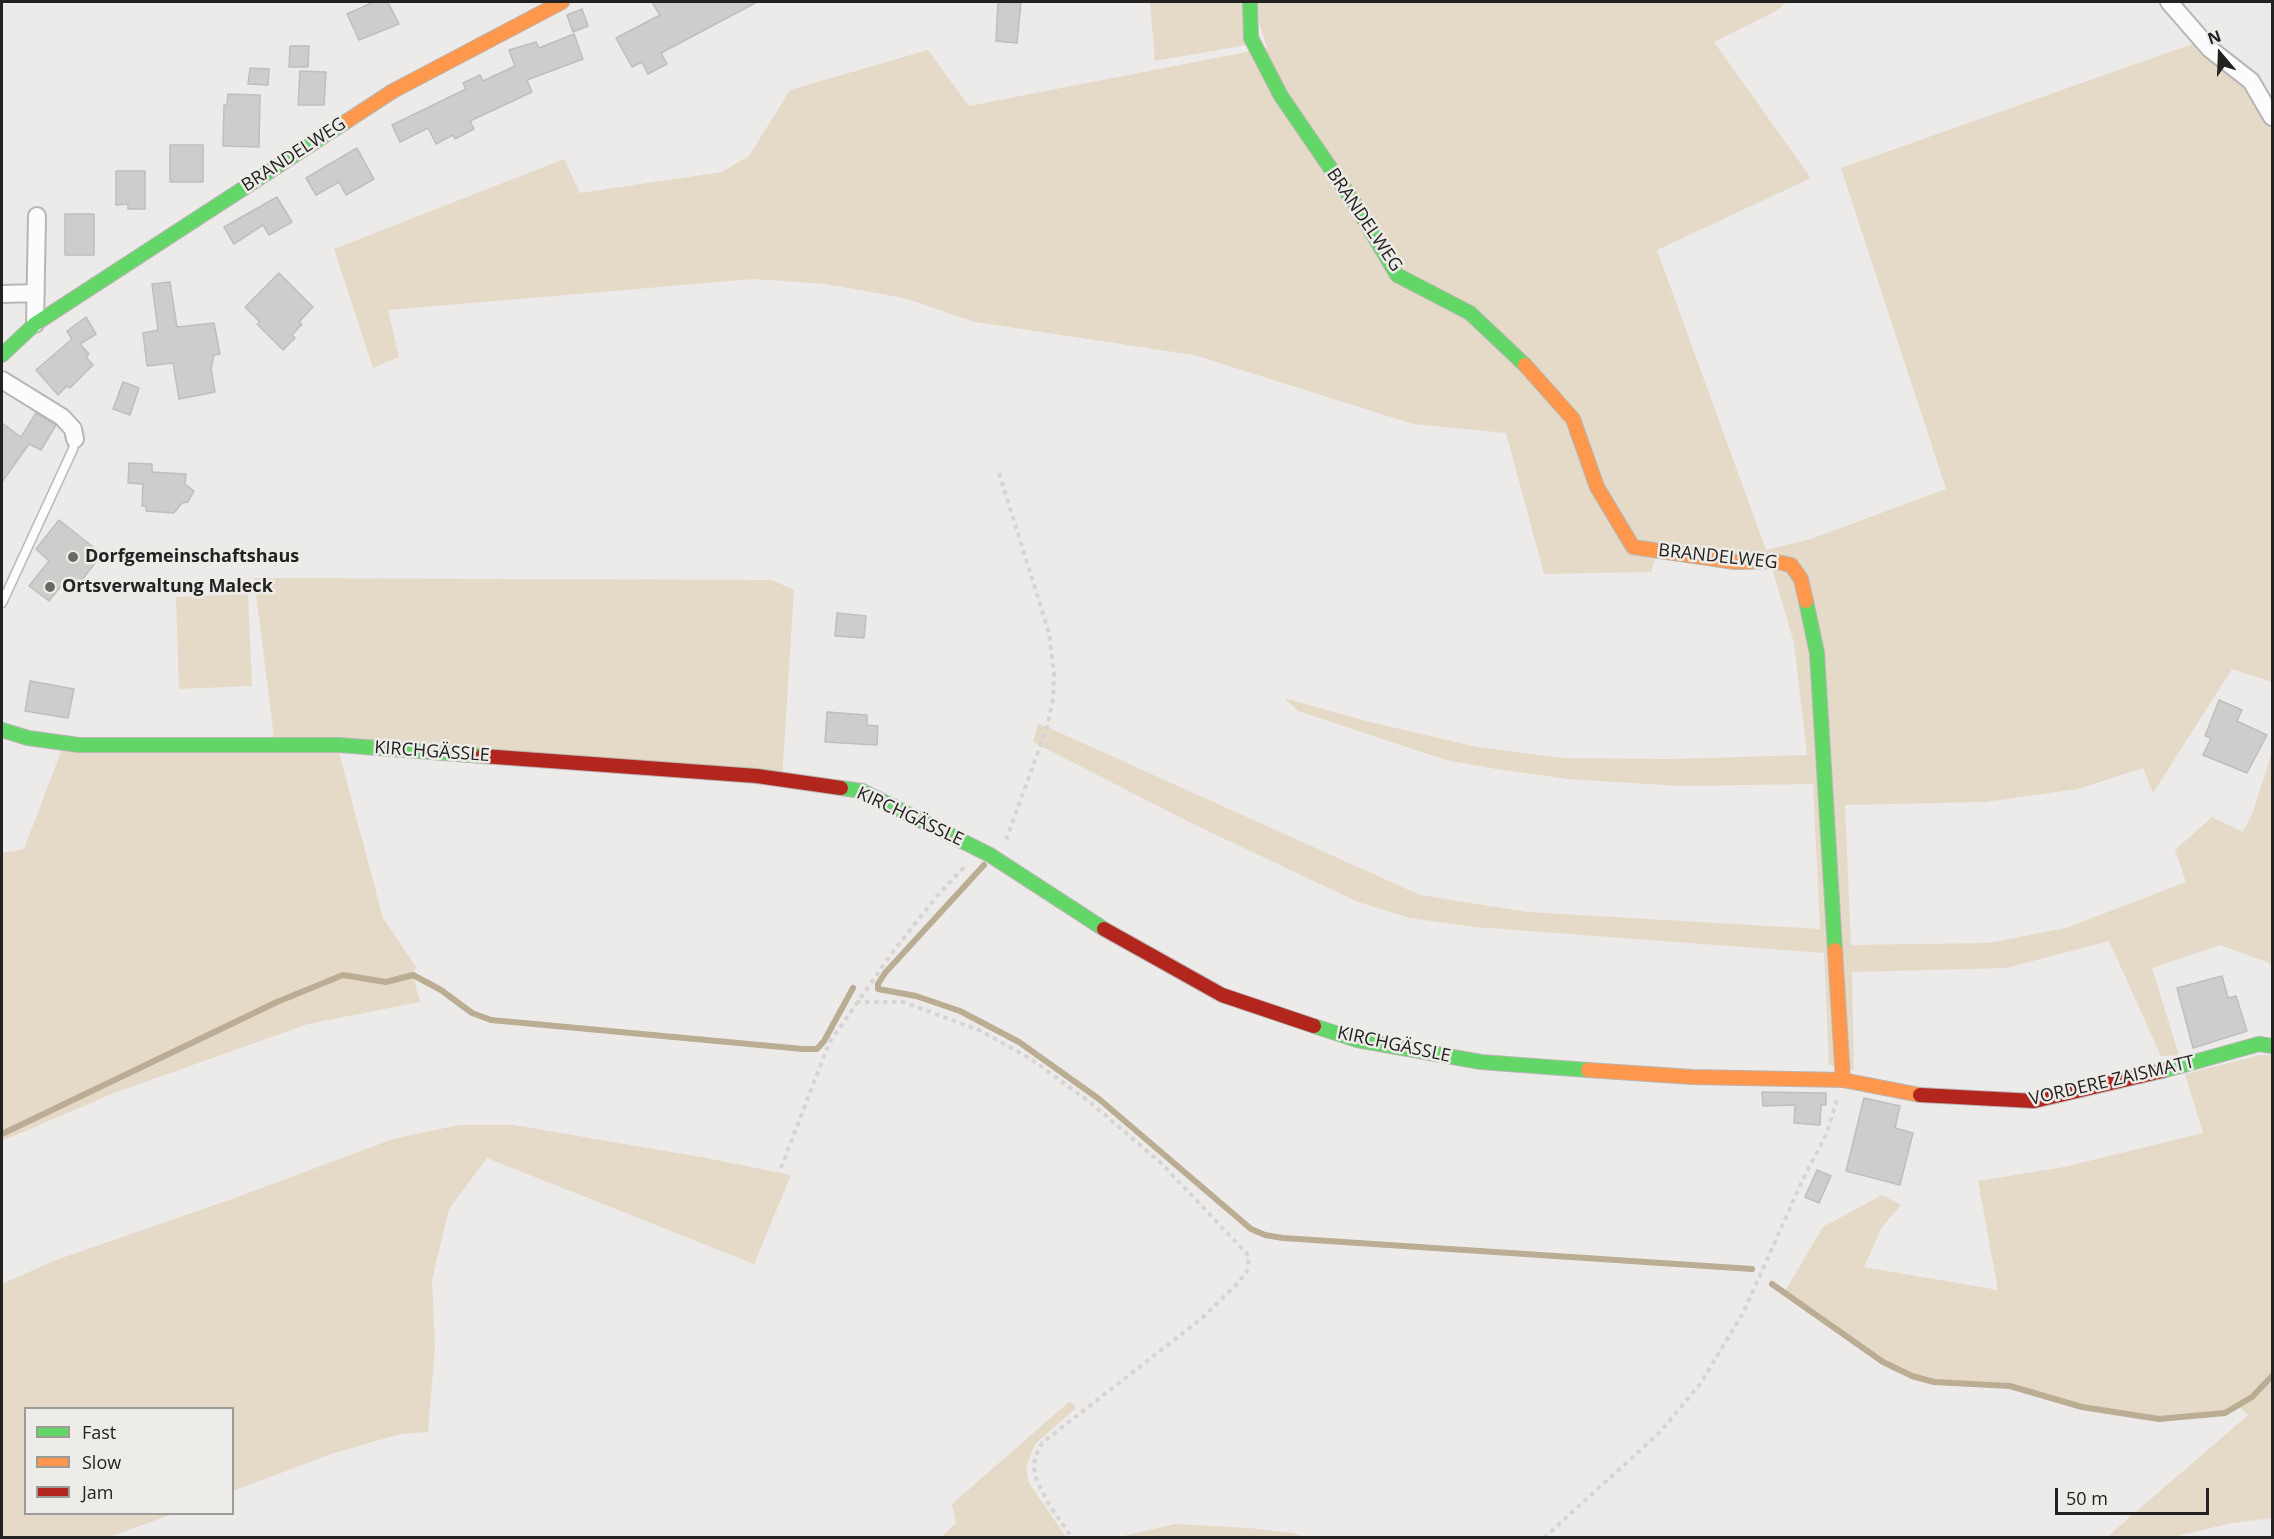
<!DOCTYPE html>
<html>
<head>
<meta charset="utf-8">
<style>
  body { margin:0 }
  #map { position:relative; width:2274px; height:1539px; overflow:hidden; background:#edebe9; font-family:"Open Sans",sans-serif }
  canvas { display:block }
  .frame { position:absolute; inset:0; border:3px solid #232220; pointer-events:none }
  .legend { position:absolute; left:24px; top:1407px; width:210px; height:108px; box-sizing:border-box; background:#eeece8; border:2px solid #9d9b98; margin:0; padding:8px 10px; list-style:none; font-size:18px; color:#232220 }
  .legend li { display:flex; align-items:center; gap:12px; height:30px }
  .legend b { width:30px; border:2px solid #9d9b98 }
  .north { position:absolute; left:2190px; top:24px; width:60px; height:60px; -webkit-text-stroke:4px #eeece8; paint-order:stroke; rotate:341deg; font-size:16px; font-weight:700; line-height:24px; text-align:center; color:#232220 }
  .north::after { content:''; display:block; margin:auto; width:21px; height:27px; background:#232220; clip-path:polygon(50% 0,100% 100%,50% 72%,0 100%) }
  .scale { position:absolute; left:2055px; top:1488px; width:154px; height:27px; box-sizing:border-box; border:3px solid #232220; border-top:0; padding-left:8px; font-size:18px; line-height:21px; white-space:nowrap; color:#232220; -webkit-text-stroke:4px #eeece8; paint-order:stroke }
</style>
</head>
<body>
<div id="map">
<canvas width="2274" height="1539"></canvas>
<div class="frame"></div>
<ul class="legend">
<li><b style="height:8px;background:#63d668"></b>Fast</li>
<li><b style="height:8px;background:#ff974d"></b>Slow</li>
<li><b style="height:8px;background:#b3261e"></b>Jam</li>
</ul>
<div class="north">N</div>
<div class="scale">50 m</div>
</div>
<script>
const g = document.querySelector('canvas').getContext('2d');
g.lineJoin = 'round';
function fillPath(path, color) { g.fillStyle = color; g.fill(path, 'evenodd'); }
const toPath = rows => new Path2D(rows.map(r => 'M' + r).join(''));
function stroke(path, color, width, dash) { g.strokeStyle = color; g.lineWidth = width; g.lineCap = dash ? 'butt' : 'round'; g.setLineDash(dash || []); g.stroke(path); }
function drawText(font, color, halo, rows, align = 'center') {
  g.font = font + ' "Open Sans",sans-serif'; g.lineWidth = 5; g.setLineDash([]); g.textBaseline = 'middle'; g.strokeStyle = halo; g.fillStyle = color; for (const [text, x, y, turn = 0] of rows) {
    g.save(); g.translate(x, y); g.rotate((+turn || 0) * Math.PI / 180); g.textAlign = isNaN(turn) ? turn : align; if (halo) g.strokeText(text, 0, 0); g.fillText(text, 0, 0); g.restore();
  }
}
fillPath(toPath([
  [1150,2,1242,2,1246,45,1155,61],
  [1258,2,1786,2,1778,10,1714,42,1811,178,1657,250,1766,550,1811,539,1946,489,1841,168,2212,37,2245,67,2272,108,2272,682,2232,669,2153,793,2143,768,2078,789,1985,802,1845,805,1851,945,1988,943,2066,928,2186,882,2175,850,2212,817,2243,832,2253,812,2272,752,2272,964,2220,945,2152,968,2179,1055,2161,1056,2109,941,2006,968,1852,972,1854,1070,1829,1065,1824,953,1475,927,1410,918,1358,902,1191,823,1033,742,1038,724,1047,727,1420,895,1528,912,1820,929,1813,784,1681,786,1568,779,1496,769,1446,760,1298,711,1284,698,1370,722,1477,747,1563,758,1673,759,1807,755,1794,643,1772,568,1656,556,1651,572,1544,574,1506,433,1413,424,1194,355,975,322,904,298,826,284,754,279,388,310,399,357,373,368,334,249,564,159,580,193,722,172,749,156,790,90,928,50,969,106,1267,48,1259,22],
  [254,578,772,580,794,590,782,780,338,749,383,918,416,967,413,975,420,1002,308,1024,114,1093,2,1141,2,853,24,849,62,749,275,746],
  [248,594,252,686,179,689,176,597],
  [2260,1055,2272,1055,2272,1518,2232,1523,2173,1537,2107,1537,2248,1415,2239,1406,2225,1413,2159,1419,2082,1407,2010,1386,1934,1382,1912,1376,1883,1362,1785,1291,1823,1227,1882,1195,1901,1205,1882,1227,1864,1267,1998,1290,1978,1181,2064,1167,2203,1133,2185,1074],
  [459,1125,514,1125,706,1158,791,1175,754,1264,487,1158,449,1209,432,1280,435,1347,428,1432,400,1434,331,1454,233,1491,232,1408,26,1408,26,1514,173,1514,109,1537,2,1537,2,1284,56,1260,232,1199,393,1139],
  [1070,1401,1076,1408,1035,1444,1026,1467,1029,1483,1066,1537,941,1537,956,1523,952,1504],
  [1175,1524,1249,1528,1293,1533,1306,1537,1119,1537]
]), '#e5d9c7');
stroke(toPath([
  [984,865,885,973,878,984,878,989,916,996,960,1011,1019,1042,1099,1099,1251,1229,1265,1235,1283,1238,1752,1269],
  [2,1134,277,1002,343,975,386,982,413,975,441,990,472,1013,491,1020,803,1049,817,1049,824,1041,853,988],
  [1772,1284,1883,1362,1912,1376,1934,1382,2010,1386,2082,1407,2159,1419,2225,1413,2252,1397,2272,1376]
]), '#bbac94', 6);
const building = toPath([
  [374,2,388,2,399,24,359,40,347,14,374,2],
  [652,2,757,2,661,53,667,64,648,74,642,62,632,67,616,38,660,15,652,2],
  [998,2,1021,3,1017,43,996,41,998,2],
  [582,9,588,26,573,32,567,15,582,9],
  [574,34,583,59,527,80,532,92,470,121,474,129,455,139,453,135,436,144,428,128,400,142,392,125,466,89,463,83,480,75,483,81,515,66,509,50,536,42,539,48,574,34],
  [290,46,309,46,308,67,289,67,290,46],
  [250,68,269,69,268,85,248,84,250,68],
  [300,71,326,72,324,105,298,105,300,71],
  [228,94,260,95,259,147,223,146,224,105,227,105,228,94],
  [170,145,203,145,203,182,170,182,170,145],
  [357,148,374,179,346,195,339,182,316,195,306,178,357,148],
  [116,171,145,171,145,209,128,209,128,204,116,205,116,171],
  [277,197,292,222,269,235,263,225,234,244,224,227,277,197],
  [65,214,94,214,94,255,65,255,65,214],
  [279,273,313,307,299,322,302,324,292,335,295,338,283,350,257,324,260,322,245,307,279,273],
  [170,282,177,327,214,323,220,354,214,355,211,369,215,392,179,399,173,363,147,366,143,333,158,330,152,284,170,282],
  [86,317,96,334,80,344,89,354,86,357,93,365,70,388,67,386,58,395,36,370,72,339,67,331,86,317],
  [123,382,139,388,130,415,113,409,123,382],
  [36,413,56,425,41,450,29,444,2,482,2,423,21,437,36,413],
  [129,463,152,464,152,472,186,474,185,484,194,491,188,502,182,503,174,513,146,511,146,506,142,506,143,484,128,483,129,463],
  [59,520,102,554,79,584,69,576,49,601,29,586,49,561,36,549,59,520],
  [837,613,866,616,864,638,835,636,837,613],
  [30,681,74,689,68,718,25,711,30,681],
  [2219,700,2242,710,2237,721,2267,735,2247,773,2203,755,2211,738,2205,736,2219,700],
  [827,712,867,715,867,725,878,726,877,745,825,742,827,712],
  [2222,976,2228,998,2236,996,2247,1031,2193,1048,2177,988,2222,976],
  [1762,1092,1826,1093,1826,1105,1821,1105,1820,1125,1794,1123,1795,1105,1763,1106,1762,1092],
  [1864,1098,1900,1106,1895,1128,1913,1133,1900,1185,1846,1171,1864,1098],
  [1817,1170,1831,1176,1819,1203,1805,1197,1817,1170]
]);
fillPath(building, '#cecdcb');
stroke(building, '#c0bebd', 1.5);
const lane = toPath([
  [2,603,73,449,75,439]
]);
const street = toPath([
  [2169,2,2210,49,2251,81,2272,117],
  [2,294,36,293],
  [35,324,37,216],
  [2,380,62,417,73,429,75,439]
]);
const fast = toPath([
  [1250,2,1251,38,1281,96,1355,204,1397,275,1470,313,1525,365],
  [2,355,35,324,347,121],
  [1806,601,1817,653,1835,950],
  [2,730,28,738,79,745,339,745,482,756],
  [841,788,862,791,990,855,1104,929],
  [1314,1026,1357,1040,1481,1062,1588,1070],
  [2162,1071,2259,1044,2272,1046]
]);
const slow = toPath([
  [347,121,393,91,562,2],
  [1525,365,1573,419,1597,487,1633,547,1735,562,1773,561,1791,565,1801,579,1806,601],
  [1835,950,1843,1080],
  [1588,1070,1692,1077,1843,1080,1920,1095]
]);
const jam = toPath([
  [482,756,757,776,841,788],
  [1104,929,1222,995,1314,1026],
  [1920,1095,2034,1101,2162,1071]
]);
stroke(lane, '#b7b6b4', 11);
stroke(street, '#b7b6b4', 20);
stroke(fast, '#b7b6b4', 16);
stroke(slow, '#b7b6b4', 16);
stroke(jam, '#b7b6b4', 16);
stroke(toPath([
  [999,473,1049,633,1054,673,1053,699,1047,727,1005,843],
  [856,1002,903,1002,979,1030,1031,1059,1091,1103,1161,1163,1249,1256,1247,1271,1238,1283,1201,1319,1042,1443,1035,1457,1034,1468,1037,1481,1050,1506,1072,1538],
  [781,1168,829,1043,892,953,937,896,966,865],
  [1544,1538,1660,1432,1700,1384,1743,1313,1805,1175,1826,1135,1837,1100]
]), '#d5d5d5', 4, [4.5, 4.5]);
stroke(lane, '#fcfcfc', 8);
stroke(street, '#fcfcfc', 16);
stroke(fast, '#63d668', 14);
stroke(slow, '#ff974d', 14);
stroke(jam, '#b3261e', 14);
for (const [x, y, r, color] of [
  [73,557,6,"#6a6866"],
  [50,587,6,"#6a6866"]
]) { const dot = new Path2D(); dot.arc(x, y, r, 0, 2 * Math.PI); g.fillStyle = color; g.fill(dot); stroke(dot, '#eeece8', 2); }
drawText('18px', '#232220', '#eeece8', [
  ["BRANDELWEG",294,155,-33],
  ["BRANDELWEG",1364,220,56],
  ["BRANDELWEG",1718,557,6],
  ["KIRCHGÄSSLE",432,752,4],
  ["KIRCHGÄSSLE",910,817,25],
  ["KIRCHGÄSSLE",1394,1045,12],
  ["VORDERE ZAISMATT",2112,1081,-13]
]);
drawText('bold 18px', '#232220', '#eeece8', [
  ["Dorfgemeinschaftshaus",85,557],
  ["Ortsverwaltung Maleck",62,587]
], 'left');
</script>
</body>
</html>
